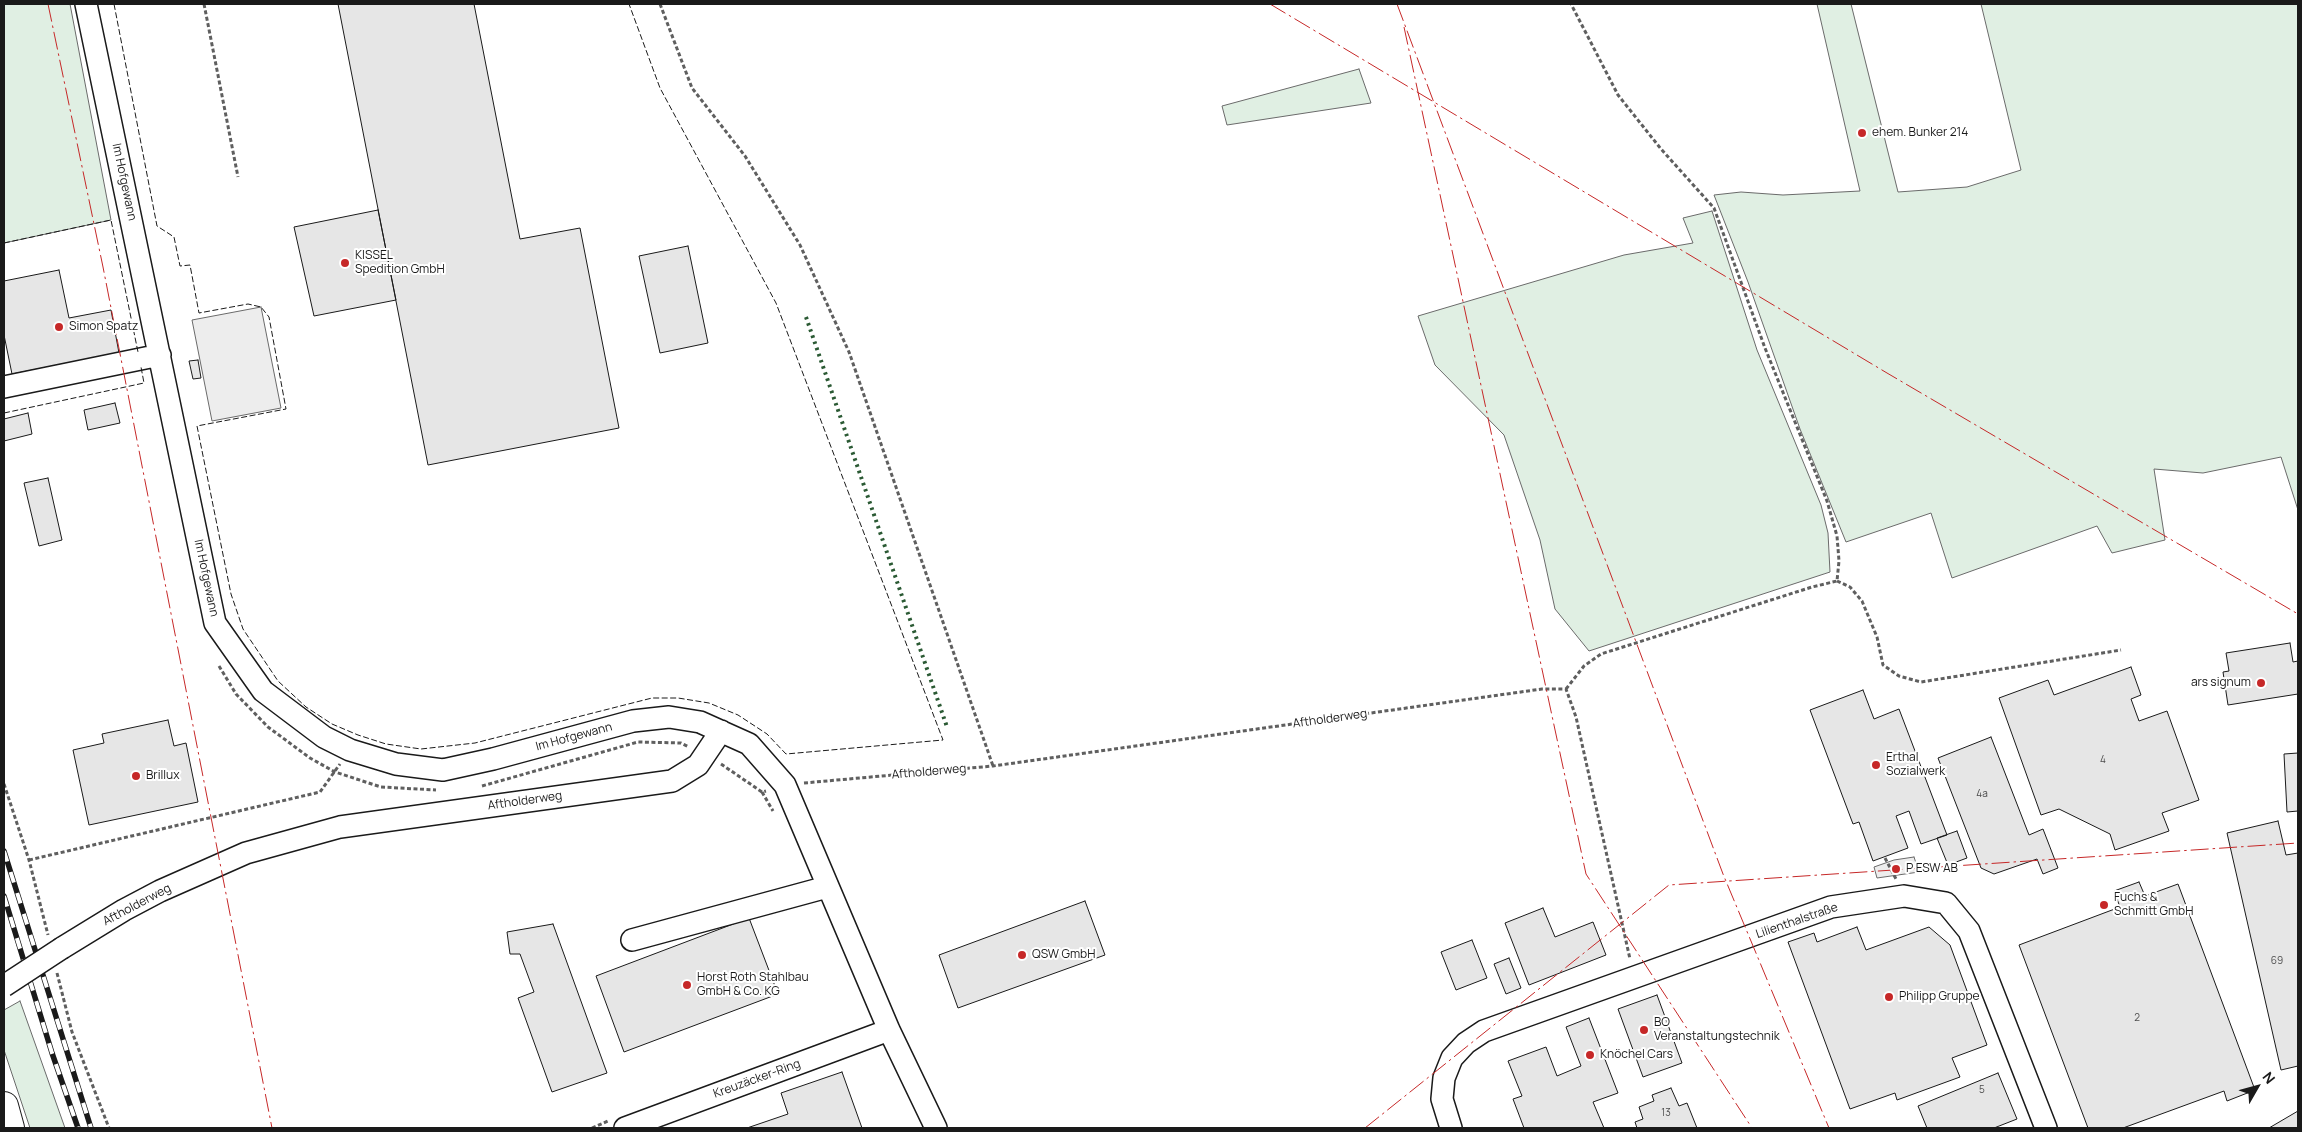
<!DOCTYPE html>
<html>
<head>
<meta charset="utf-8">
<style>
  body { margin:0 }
  #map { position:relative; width:2302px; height:1132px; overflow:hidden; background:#fff; font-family:Manrope,sans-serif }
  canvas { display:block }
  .frame { position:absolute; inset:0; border:5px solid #1a1a1a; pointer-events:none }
  .north { position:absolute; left:2232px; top:1062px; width:50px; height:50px; -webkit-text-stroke:4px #fff; paint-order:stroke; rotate:52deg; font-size:14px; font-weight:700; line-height:20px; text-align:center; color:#1a1a1a }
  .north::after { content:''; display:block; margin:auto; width:18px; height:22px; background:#1a1a1a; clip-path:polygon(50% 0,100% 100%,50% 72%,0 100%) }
</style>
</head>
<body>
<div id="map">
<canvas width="2302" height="1132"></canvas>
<div class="frame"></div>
<div class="north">N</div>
</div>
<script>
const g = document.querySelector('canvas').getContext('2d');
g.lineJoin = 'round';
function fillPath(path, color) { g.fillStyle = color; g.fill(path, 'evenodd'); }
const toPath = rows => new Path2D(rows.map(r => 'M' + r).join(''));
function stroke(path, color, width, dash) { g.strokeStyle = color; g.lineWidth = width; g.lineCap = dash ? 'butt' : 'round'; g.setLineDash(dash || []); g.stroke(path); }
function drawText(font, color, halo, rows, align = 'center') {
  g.font = font + ' Manrope,sans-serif'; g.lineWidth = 4; g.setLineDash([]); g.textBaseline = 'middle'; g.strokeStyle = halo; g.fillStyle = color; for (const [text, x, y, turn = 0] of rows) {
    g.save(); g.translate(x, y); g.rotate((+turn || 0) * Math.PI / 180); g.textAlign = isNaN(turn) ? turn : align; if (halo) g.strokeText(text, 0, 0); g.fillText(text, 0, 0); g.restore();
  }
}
const green = toPath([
  [4,4,70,4,111,220,4,243,4,4],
  [1817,4,1851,4,1898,192,1967,187,2021,170,1981,4,2298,4,2298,510,2281,457,2203,473,2154,469,2165,540,2112,553,2097,526,1952,578,1931,513,1846,542,1800,429,1748,282,1714,195,1741,192,1783,195,1860,191,1817,4],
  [1359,69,1371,103,1227,125,1222,106,1359,69],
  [1712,211,1757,350,1821,505,1828,533,1830,572,1589,651,1555,609,1540,540,1504,435,1435,365,1418,316,1624,255,1693,243,1683,218,1712,211],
  [20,1001,65,1128,30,1128,4,1050,4,1010,20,1001]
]);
fillPath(green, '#e0efe3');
stroke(green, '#6a6a6a', 1);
const parking = toPath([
  [261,307,281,408,212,421,192,320,261,307],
  [1914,857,1919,872,1877,878,1874,867,1894,860,1914,857]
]);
fillPath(parking, '#ededed');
stroke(parking, '#6a6a6a', 1);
const building = toPath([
  [338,4,474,4,520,239,580,228,619,428,428,465,338,4],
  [378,210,396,300,314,316,294,227,378,210],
  [688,246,708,343,660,353,639,256,688,246],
  [59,270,69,318,111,310,119,353,12,374,4,335,4,281,59,270],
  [198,360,201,378,193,379,189,361,198,360],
  [115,403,120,423,88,430,84,410,115,403],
  [28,413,32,434,4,441,4,419,28,413],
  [48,478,62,540,39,546,24,483,48,478],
  [2290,643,2293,662,2298,661,2298,694,2228,705,2223,672,2229,671,2226,653,2290,643],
  [2131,667,2141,695,2131,699,2139,721,2167,711,2199,800,2162,813,2169,831,2115,850,2110,834,2059,809,2041,815,1999,698,2048,680,2054,695,2131,667],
  [1863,690,1874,719,1899,709,1947,835,1921,844,1909,811,1896,816,1908,848,1873,861,1859,822,1853,824,1810,710,1863,690],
  [168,720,174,746,186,743,198,802,89,825,73,750,104,743,102,734,168,720],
  [1991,737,2029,835,2043,829,2058,868,2043,874,2037,859,1994,874,1981,868,1938,758,1991,737],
  [2298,753,2298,811,2287,812,2284,754,2298,753],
  [2278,821,2286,855,2298,853,2298,1066,2281,1070,2227,833,2278,821],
  [1957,831,1967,858,1948,865,1937,838,1957,831],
  [2139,882,2145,896,2178,884,2255,1090,2227,1101,2224,1091,2123,1128,2088,1128,2019,945,2120,907,2114,891,2139,882],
  [1085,901,1105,955,958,1008,939,955,1085,901],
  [1543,908,1555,937,1593,922,1606,955,1529,985,1505,923,1543,908],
  [749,918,778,994,624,1052,596,976,749,918],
  [553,924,607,1073,552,1092,518,998,534,992,520,954,510,954,507,932,553,924],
  [1857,927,1866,950,1929,927,1950,945,1987,1045,1952,1058,1960,1077,1897,1100,1895,1093,1850,1109,1788,942,1814,933,1817,942,1857,927],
  [1472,940,1487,978,1456,990,1441,952,1472,940],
  [1509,958,1521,988,1506,994,1494,964,1509,958],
  [1657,995,1682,1063,1643,1077,1618,1009,1657,995],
  [1589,1018,1618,1093,1593,1102,1604,1128,1524,1128,1513,1099,1522,1096,1508,1061,1546,1047,1557,1076,1581,1066,1566,1027,1589,1018],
  [842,1072,862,1128,747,1128,788,1114,781,1093,842,1072],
  [1998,1073,2017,1119,1994,1128,1927,1128,1918,1106,1998,1073],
  [1671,1088,1679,1106,1687,1103,1697,1128,1637,1128,1635,1122,1643,1119,1639,1107,1654,1101,1652,1095,1671,1088],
  [2298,1111,2298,1128,2269,1128,2298,1111]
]);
fillPath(building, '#e6e6e6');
stroke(building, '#1a1a1a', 1);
const minor = toPath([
  [86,4,215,623,263,691,324,737,350,750,396,764,443,770,493,759,633,721,669,717,700,722,749,744,785,785,889,1030,936,1128],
  [4,387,160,355],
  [632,940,827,887],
  [62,948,124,910,160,891,246,853,340,827,672,781,698,765,721,731],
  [625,1128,889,1030],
  [1451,1128,1442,1099,1444,1078,1452,1058,1466,1043,1484,1031,1831,907,1904,896,1946,903,1969,931,2046,1128]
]);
const highway = toPath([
  [4,1106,10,1128]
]);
stroke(minor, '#1a1a1a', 24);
stroke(highway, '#1a1a1a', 30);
stroke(toPath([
  [204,4,238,177],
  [660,4,692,88,745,156,800,245,849,352,993,766],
  [1837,581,1850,587,1862,601,1877,637,1883,665,1899,676,1921,682,2121,650],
  [219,666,236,694,268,727,310,758,335,772,381,787,436,790],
  [1566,689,1584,666,1601,654,1812,587,1837,581,1839,561,1837,536,1827,501,1765,348,1714,208,1661,149,1618,95,1571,4],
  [721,764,762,792,766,791],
  [804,783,993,766,1542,689,1566,689,1576,717,1630,959],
  [4,784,29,860,48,935],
  [482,786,638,742,681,743,689,747],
  [762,792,773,811],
  [1885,858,1896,879],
  [29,860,320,792,340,764],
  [57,973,72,1032,109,1128],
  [592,1128,608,1121]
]), '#5f5f5f', 3, [4, 2.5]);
stroke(minor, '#fff', 21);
stroke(highway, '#fff', 28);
const rail = toPath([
  [4,851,91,1128],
  [4,896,52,1053,78,1128]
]);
stroke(rail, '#1a1a1a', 5.5);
stroke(rail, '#fff', 4, [11]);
const minorBridge = toPath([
  [4,986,62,948]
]);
stroke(minorBridge, '#1a1a1a', 24, []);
stroke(minorBridge, '#fff', 21);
stroke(toPath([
  [806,317,947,727]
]), '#2b5a34', 4, [2.5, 4]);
stroke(toPath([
  [114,4,157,226,174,237,180,266,190,265,199,313,248,304,261,307,269,317,286,409,197,426,231,594,243,629,278,681,306,707,332,724,358,735,386,744,421,749,475,743,652,698,678,698,709,703,738,715,767,734,786,754,943,740,776,303,660,88,629,4],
  [4,243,111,220,138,352],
  [4,413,144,383,141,367]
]), '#1a1a1a', 1, [6, 2.5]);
stroke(toPath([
  [48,4,103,267,272,1128],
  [1270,4,1887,373,2298,614],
  [1397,4,1723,874,1829,1128],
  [1404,27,1586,874,1752,1128],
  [1365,1128,1669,885,2298,843]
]), '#c62828', 1, [18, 4, 2.5, 4]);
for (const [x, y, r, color] of [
  [1862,133,5,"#c62828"],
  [345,263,5,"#c62828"],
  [59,327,5,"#c62828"],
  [2261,683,5,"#c62828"],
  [1876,765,5,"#c62828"],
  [136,776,5,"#c62828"],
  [1896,869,5,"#c62828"],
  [2104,905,5,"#c62828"],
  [1022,955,5,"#c62828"],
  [687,985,5,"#c62828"],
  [1889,997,5,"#c62828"],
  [1644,1030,5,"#c62828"],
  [1590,1055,5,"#c62828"]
]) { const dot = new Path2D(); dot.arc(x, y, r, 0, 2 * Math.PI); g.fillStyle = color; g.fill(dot); stroke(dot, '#fff', 2); }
drawText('10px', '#4d4d4d', null, [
  ["4",2103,760],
  ["4a",1982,794],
  ["69",2277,961],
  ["2",2137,1018],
  ["5",1982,1090],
  ["13",1666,1113]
]);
drawText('12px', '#1a1a1a', '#fff', [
  ["ehem. Bunker 214",1872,133],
  ["KISSEL",355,256],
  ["Spedition GmbH",355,270],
  ["Simon Spatz",69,327],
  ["ars signum",2251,683,"right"],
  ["Erthal",1886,758],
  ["Sozialwerk",1886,772],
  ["Brillux",146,776],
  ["P ESW AB",1906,869],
  ["Fuchs &",2114,898],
  ["Schmitt GmbH",2114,912],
  ["QSW GmbH",1032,955],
  ["Horst Roth Stahlbau",697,978],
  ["GmbH & Co. KG",697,992],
  ["Philipp Gruppe",1899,997],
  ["BO",1654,1023],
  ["Veranstaltungstechnik",1654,1037],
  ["Knöchel Cars",1600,1055]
], 'left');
drawText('12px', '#1a1a1a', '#fff', [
  ["Im Hofgewann",124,182,78],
  ["Im Hofgewann",206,578,78],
  ["Aftholderweg",1330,719,-8],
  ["Im Hofgewann",574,737,-15],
  ["Aftholderweg",929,772,-5],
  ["Aftholderweg",525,801,-8],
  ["Aftholderweg",137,905,-28],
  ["Lilienthalstraße",1797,921,-19],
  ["Kreuzäcker-Ring",757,1079,-20]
]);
</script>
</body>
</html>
